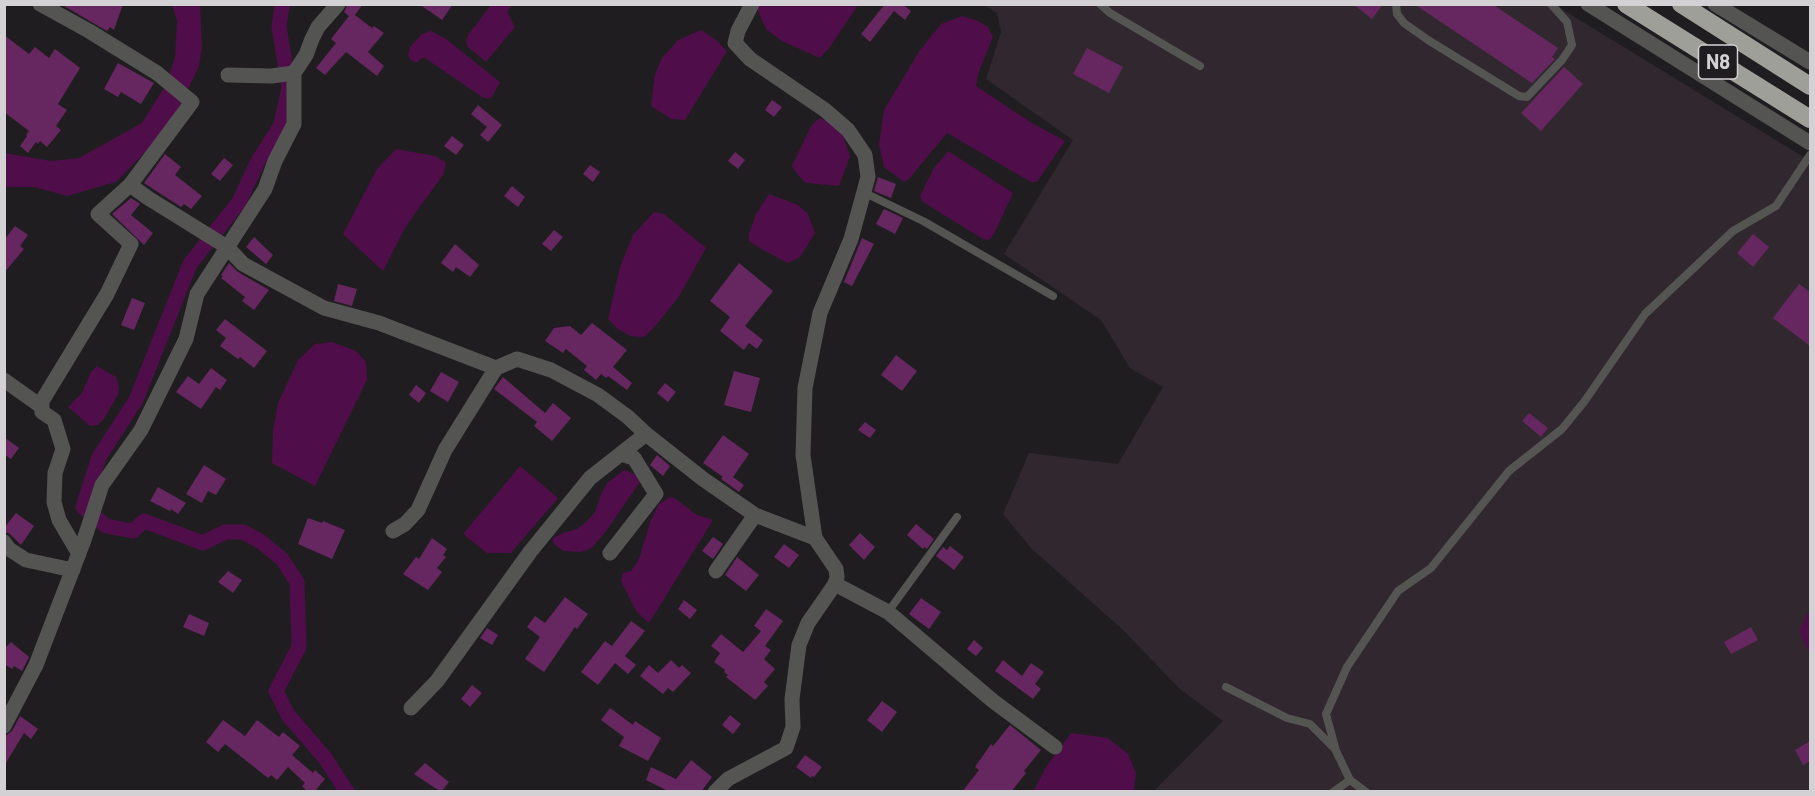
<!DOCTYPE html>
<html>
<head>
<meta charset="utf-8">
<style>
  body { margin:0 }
  #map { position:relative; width:1815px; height:796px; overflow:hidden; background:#201d20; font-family:Barlow,sans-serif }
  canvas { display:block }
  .frame { position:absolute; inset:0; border:6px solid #d3d1d3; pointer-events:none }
</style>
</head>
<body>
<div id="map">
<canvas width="1815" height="796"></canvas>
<div class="frame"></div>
</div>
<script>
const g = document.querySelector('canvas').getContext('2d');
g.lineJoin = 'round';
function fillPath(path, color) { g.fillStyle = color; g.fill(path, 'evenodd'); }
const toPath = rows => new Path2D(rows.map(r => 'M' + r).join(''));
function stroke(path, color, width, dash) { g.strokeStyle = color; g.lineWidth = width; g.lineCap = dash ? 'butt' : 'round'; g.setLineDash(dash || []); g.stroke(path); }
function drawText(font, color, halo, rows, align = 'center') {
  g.font = font + ' Barlow,sans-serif'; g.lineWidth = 5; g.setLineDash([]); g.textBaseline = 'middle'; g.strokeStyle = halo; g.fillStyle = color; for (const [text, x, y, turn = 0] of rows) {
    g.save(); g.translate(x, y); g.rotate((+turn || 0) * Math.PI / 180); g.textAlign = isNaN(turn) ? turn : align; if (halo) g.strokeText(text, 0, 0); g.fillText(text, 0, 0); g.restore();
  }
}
fillPath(toPath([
  [984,5,1555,5,1810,161,1810,791,1154,791,1223,721,1180,689,1122,629,1031,548,1003,514,1029,453,1118,464,1163,387,1130,368,1101,320,1004,254,1073,140,986,79,1001,32,997,13]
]), '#30282e');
fillPath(toPath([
  [755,4,858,5,829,48,820,58,782,41,766,29],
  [172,5,200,5,202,47,199,66,180,106,152,145,116,182,67,196,35,187,5,187,4,153,51,161,79,158,142,123,165,86,175,58,177,20],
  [491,5,512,5,507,12,515,27,486,62,468,47,466,41,468,35],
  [962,16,976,20,988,27,993,37,978,74,976,86,1030,122,1065,141,1037,182,1031,182,947,133,909,179,904,182,884,167,879,144,884,110,920,50,941,24],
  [701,30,715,39,727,51,685,120,671,119,651,106,655,74,662,58,678,40],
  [431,31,446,39,500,82,492,97,488,99,482,97,425,58,421,58,417,63,411,60,408,55,410,47,422,34],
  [819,118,831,122,842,133,850,156,839,186,806,183,797,174,792,166,811,126],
  [396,149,435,156,446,163,443,175,406,226,383,271,343,234,377,169],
  [948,151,1013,193,994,234,989,240,983,239,923,202,920,196,934,168],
  [769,194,798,205,808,214,815,233,800,257,788,263,763,250,749,241,749,234,756,214],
  [654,212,664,214,706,248,678,298,656,325,644,337,630,336,618,329,608,319,620,267,633,235],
  [332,342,356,351,366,362,367,380,315,486,272,463,273,430,278,403,298,360,315,344],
  [97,366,116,377,119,387,118,395,103,420,98,425,90,426,68,407,82,393,91,372],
  [520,466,558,498,511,553,487,553,463,534],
  [624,470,635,474,640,482,606,531,592,548,581,552,564,551,555,545,552,539,563,533,577,529,585,523,595,512,602,492,608,482],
  [670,497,676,499,697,515,713,520,649,623,637,612,630,599,621,581,623,573,631,571,639,559,650,522,659,504],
  [1810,612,1810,654,1801,637,1800,629,1806,615],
  [1071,733,1108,738,1128,754,1136,773,1134,791,1033,792,1046,767]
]), '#4f0e49');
stroke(toPath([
  [282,4,279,27,289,87,281,125,258,161,239,202,190,264,136,400,99,457,83,507,106,526,133,531,144,521,203,543,225,532,243,532,260,541,282,559,297,582,299,647,276,691,288,715,325,758,347,792]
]), '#4f0e49', 15);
fillPath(toPath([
  [65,4,123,4,114,30,110,27,107,31,64,6],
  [348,4,363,4,355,15,372,28,374,26,384,33,368,52,384,66,377,76,346,52,325,75,316,68,336,43,331,39,349,16,344,12],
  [419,4,453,4,442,20],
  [885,4,902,4,911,11,905,20,894,11,870,42,861,34],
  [1353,4,1383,4,1372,19],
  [1414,4,1492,4,1558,48,1552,57,1555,59,1532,83],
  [4,35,29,54,35,47,49,58,55,49,80,68,58,104,67,110,56,126,61,130,47,147,40,141,38,144,36,142,28,153,20,146,27,136,26,135,29,131,4,112],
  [1087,48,1123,67,1109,93,1073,74],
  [118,63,154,83,141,104,121,92,118,97,104,89],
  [1564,67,1583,84,1541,131,1521,113],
  [772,100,782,107,774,117,765,110],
  [478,105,502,125,488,142,480,135,487,127,471,114],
  [452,136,464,145,456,155,444,146],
  [735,152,745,160,738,169,728,161],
  [165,154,181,167,175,175,202,196,191,209,184,204,181,207,144,183],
  [224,158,233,165,220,181,211,174],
  [590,165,600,172,593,182,583,174],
  [878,177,896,184,891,198,874,191],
  [512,186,525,197,518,207,504,196],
  [131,198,140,204,131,215,153,233,144,245,112,214],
  [884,209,903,218,895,234,876,224],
  [15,226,28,235,20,246,24,249,4,273,4,240],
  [554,230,563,237,551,251,542,244],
  [1753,234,1769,247,1753,267,1737,253],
  [254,237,273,255,266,264,246,247],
  [862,238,874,244,852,286,844,282],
  [455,244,479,265,470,277,456,267,453,272,441,263],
  [229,263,238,272,269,290,254,310,242,301,245,297,221,278,223,276,221,275],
  [739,263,773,291,745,326,763,340,757,349,749,343,744,350,720,331,730,317,710,301],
  [338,284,357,289,352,306,334,301],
  [1799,284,1810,292,1810,346,1773,318],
  [132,298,145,303,134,330,121,325],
  [225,319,267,351,254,368,240,357,238,359,220,346,226,338,216,330],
  [592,323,627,350,613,367,632,383,627,390,608,376,606,378,601,374,596,380,584,370,587,366,566,349,563,353,545,341,554,328,570,326,581,335],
  [896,355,917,371,902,391,881,375],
  [211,368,227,380,220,390,216,387,201,409,176,392,188,376,199,384],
  [734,371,760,378,751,412,724,405],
  [441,372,459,382,448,402,430,391],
  [503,377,545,413,553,403,571,418,552,441,534,426,537,422,494,389],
  [665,383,676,392,668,402,657,393],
  [416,385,426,393,419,403,409,395],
  [1529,413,1548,428,1541,437,1522,421],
  [865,422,876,430,870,438,858,430],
  [723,435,749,454,733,477,744,485,739,492,721,479,723,477,703,463],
  [4,437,19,448,11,459,4,454],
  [657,455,670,466,663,476,650,465],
  [204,465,226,479,216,495,208,491,202,503,186,494],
  [158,487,186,503,178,514,171,509,170,511,150,501],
  [16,513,34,526,21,545,9,533,4,532,4,528],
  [308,518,322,523,323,521,345,530,332,559,298,544],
  [916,524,934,539,927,549,924,547,923,549,907,535],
  [860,533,875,547,864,560,849,545],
  [713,537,723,544,713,559,702,551],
  [432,538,447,549,443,555,446,557,437,568,442,572,428,590,403,574,416,557,419,559],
  [784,544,799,555,789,568,774,557],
  [950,546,964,557,954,570,936,556,943,547,947,550],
  [737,557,759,575,746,591,725,575],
  [228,571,242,580,233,593,218,582],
  [565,597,588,614,577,629,575,627,544,672,525,659,540,637,527,627,535,616,545,623],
  [921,598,941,612,929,629,909,614],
  [684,600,697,610,690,619,678,609],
  [766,609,783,621,765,646,771,650,764,659,775,669,764,682,768,686,755,700,726,677,728,675,724,672,725,670,714,662,720,653,711,646,721,634,743,652,761,631,754,626],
  [189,614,209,623,204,636,183,627],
  [631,621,645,631,625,656,636,665,628,674,615,663,598,685,581,672,605,641,612,646],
  [1751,627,1758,640,1731,654,1724,642],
  [487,628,498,635,492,645,480,638],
  [974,640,983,648,976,656,967,649],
  [11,642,29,657,22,671,14,666,12,669,4,664,4,649],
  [671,660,679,668,682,665,691,673,673,692,668,688,663,694,640,676,649,665,658,673],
  [1003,660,1022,676,1031,663,1044,672,1035,684,1041,689,1033,699,995,671],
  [472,685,482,693,470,707,461,699],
  [882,701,897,712,882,732,867,720],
  [610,708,633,725,635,721,661,738,648,761,619,746,624,737,601,720],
  [730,715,741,724,733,734,722,725],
  [20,716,38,729,31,739,24,733,4,766,4,737,12,731],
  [223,720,245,736,257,720,279,737,283,732,300,746,292,755,313,773,315,770,325,779,314,792,308,792,302,786,305,783,288,767,277,780,271,775,268,778,225,744,218,752,206,742],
  [1010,725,1041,750,1024,771,1026,773,1011,792,962,792,979,770,975,767,991,744,993,746],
  [1810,741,1810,761,1803,765,1795,750],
  [805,755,822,767,814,777,812,776,811,778,796,767],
  [691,760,712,777,701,792,670,792,646,780,651,767,676,779],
  [425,763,449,782,441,792,414,774]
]), '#66265f');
stroke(toPath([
  [1100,4,1110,13,1200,66],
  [1396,4,1397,14,1404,23,1428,40,1519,96,1527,97,1562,60,1572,45,1567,22,1551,4],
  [865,193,923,221,1053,296],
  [888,612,957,517],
  [1226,687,1287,718,1310,724,1335,749],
  [1333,792,1350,780],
  [1366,792,1350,780,1336,751,1326,714,1347,667,1398,591,1431,568,1509,471,1562,429,1584,402,1645,314,1733,231,1776,206,1810,155]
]), '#545452', 8);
stroke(toPath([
  [40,4,89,31,157,73,192,102,130,185,98,214,131,244,107,294,42,401,42,412,54,420,63,449,55,473,54,502,59,520,79,554],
  [228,75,271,76,294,73],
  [130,185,148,198,227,247,243,264,324,308,379,323,496,368],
  [4,380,42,407],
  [393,531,405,524,418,510,445,450,496,368,517,359,551,370,598,395,628,417,646,434,703,479,755,515,815,538],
  [4,542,9,549,26,560,73,570],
  [610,553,656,494,634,458,621,454],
  [716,571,755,515],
  [835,584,888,612,993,701,1055,747],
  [411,708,437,681,530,552,590,478,646,434],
  [4,726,36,665,84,540,102,485,141,430,186,339,197,294,265,189,275,161,294,124,294,73,306,55,312,39,318,27,338,4],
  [715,792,728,779,786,748,793,727,792,699,799,645,808,623,835,584,837,577,836,569,815,538,803,455,805,388,820,313,851,239,868,177,865,155,848,130,825,110,750,59,735,43,738,31,752,4]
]), '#545452', 15);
stroke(toPath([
  [1588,4,1810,143],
  [1715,4,1810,62]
]), '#545452', 15);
stroke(toPath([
  [1626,4,1810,119],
  [1681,4,1810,86]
]), '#9f9f9a', 18);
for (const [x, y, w] of [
  [1718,62,39]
]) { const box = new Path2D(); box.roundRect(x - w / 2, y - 17, w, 34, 4.5); g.fillStyle = '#201d20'; g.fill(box); stroke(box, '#d3d1d3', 1.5); }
drawText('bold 20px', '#d3d1d3', null, [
  ["N8",1718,62]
]);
</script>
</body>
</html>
